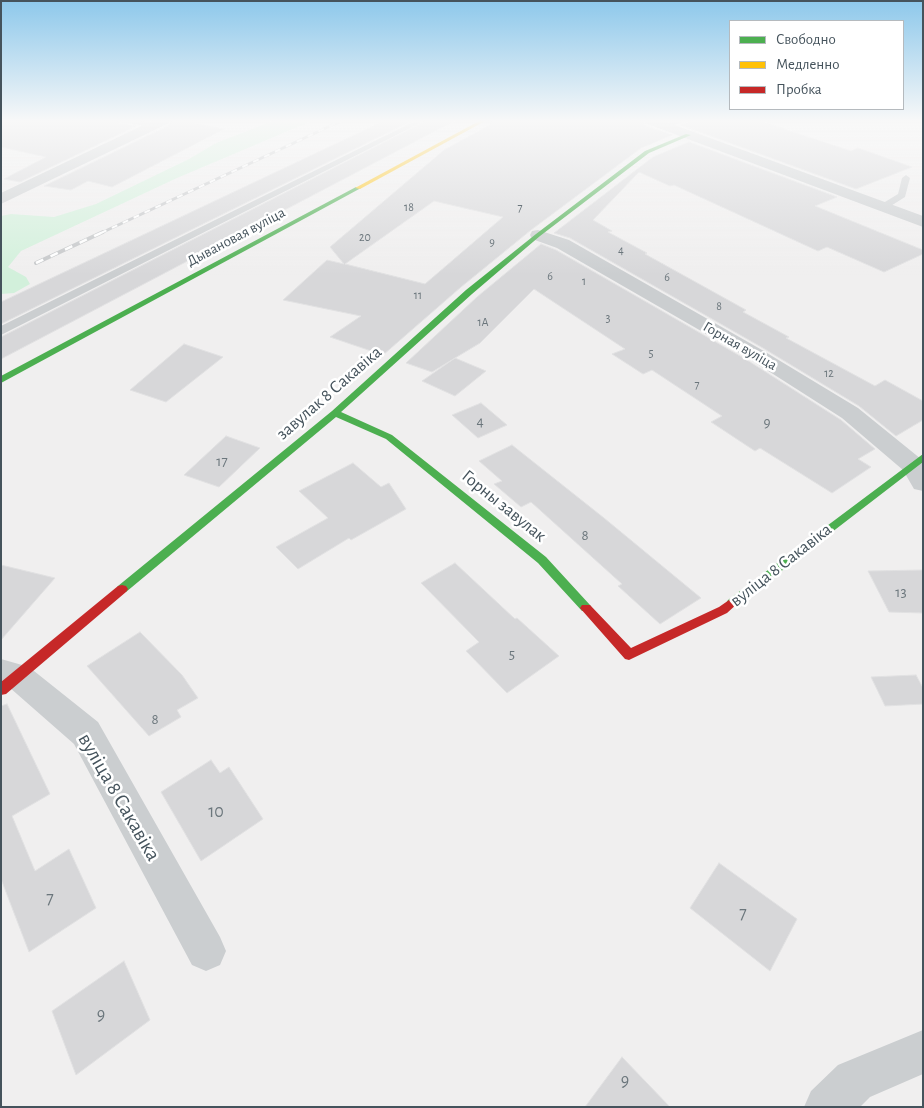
<!DOCTYPE html>
<html>
<head>
<meta charset="utf-8">
<style>
  body { margin:0 }
  #map { position:relative; width:924px; height:1108px; overflow:hidden; background:#f0efef; font-family:"Alegreya Sans",sans-serif }
  canvas { display:block }
  .frame { position:absolute; inset:0; border:2px solid #45535c; pointer-events:none }
  .legend { position:absolute; left:729px; top:20px; width:175px; height:90px; box-sizing:border-box; background:#fff; border:1px solid #b5babe; margin:0; padding:6px 9px; list-style:none; font-size:15px; color:#45535c }
  .legend li { display:flex; align-items:center; gap:10px; height:25px }
  .legend b { width:25px; border:1px solid #b5babe }
</style>
</head>
<body>
<div id="map">
<canvas width="924" height="1108"></canvas>
<div class="frame"></div>
<ul class="legend">
<li><b style="height:6px;background:#4caf50"></b>Свободно</li>
<li><b style="height:6px;background:#ffc107"></b>Медленно</li>
<li><b style="height:6px;background:#c62828"></b>Пробка</li>
</ul>
</div>
<script>
const g = document.querySelector('canvas').getContext('2d');
g.lineJoin = 'round';
function fillPath(path, color) { g.fillStyle = color; g.fill(path, 'evenodd'); }
const toPath = rows => new Path2D(rows.map(r => 'M' + r).join(''));
function stroke(path, color, width, dash) { g.strokeStyle = color; g.lineWidth = width; g.lineCap = dash ? 'butt' : 'round'; g.setLineDash(dash || []); g.stroke(path); }
function drawText(font, color, halo, rows, align = 'center') {
  g.font = font + ' "Alegreya Sans",sans-serif'; g.lineWidth = 5; g.setLineDash([]); g.textBaseline = 'middle'; g.strokeStyle = halo; g.fillStyle = color; for (const [text, x, y, turn = 0] of rows) {
    g.save(); g.translate(x, y); g.rotate((+turn || 0) * Math.PI / 180); g.textAlign = isNaN(turn) ? turn : align; if (halo) g.strokeText(text, 0, 0); g.fillText(text, 0, 0); g.restore();
  }
}
fillPath(toPath([
  [275,120,314,120,177,178,21,251,8,267,26,277,30,284,14,293,1,294,1,216,11,214,54,217,96,204,189,159,216,143]
]), '#d2f0db');
const building = toPath([
  [1,120,112,120,118,124,136,126,20,182,4,179,46,157,1,147,1,120],
  [173,120,224,129,112,187,88,181,71,190,44,186,170,125,173,120],
  [386,120,413,120,1,324,1,302,386,120],
  [428,120,456,120,1,359,1,337,428,120],
  [493,120,642,120,644,125,672,135,641,148,531,230,461,287,383,355,330,337,361,316,283,300,327,260,344,264,330,247,444,150,490,125,493,120],
  [434,201,503,217,425,284,345,264,434,201],
  [696,120,757,120,851,151,858,148,912,167,856,189,681,125,696,120],
  [689,142,837,197,815,206,923,250,923,254,884,272,827,247,818,251,674,185,670,186,639,172,593,220,612,231,608,232,647,253,645,254,746,310,743,312,789,337,786,338,875,386,885,380,923,401,923,420,896,436,859,406,763,348,570,238,554,233,653,157,689,142],
  [541,244,556,250,747,360,841,420,875,449,858,459,871,467,832,493,760,448,755,451,711,422,722,416,652,370,643,374,612,354,625,349,534,289,480,343,455,358,486,371,455,396,422,381,455,358,432,372,406,363,477,297,541,244],
  [184,344,223,357,166,402,130,390,184,344],
  [481,403,507,425,478,438,452,415,481,403],
  [226,436,260,448,219,487,184,475,226,436],
  [512,445,604,518,701,598,660,624,618,586,622,584,531,502,521,507,494,484,502,481,479,461,512,445],
  [353,463,381,487,389,483,406,509,351,540,349,538,298,569,276,547,328,518,299,491,353,463],
  [455,563,515,619,517,618,559,656,507,693,466,651,479,642,421,583,455,563],
  [1,565,55,578,1,640,1,565],
  [923,570,923,613,889,612,868,571,923,570],
  [140,632,182,675,198,698,177,710,181,717,149,736,87,666,140,632],
  [916,675,923,688,923,704,885,706,871,677,916,675],
  [7,704,50,794,12,816,35,871,69,849,96,908,29,952,1,879,1,706,7,704],
  [211,760,220,773,229,767,263,819,201,861,161,792,211,760],
  [719,863,797,919,770,971,690,908,719,863],
  [124,961,150,1020,76,1075,52,1011,124,961],
  [622,1057,670,1107,585,1107,622,1057]
]);
fillPath(building, '#d7d7d9');
stroke(building, '#e1e1e2', 1);
fillPath(toPath([
  [114,120,132,120,154,123,158,125,154,127,118,122,114,120],
  [417,120,426,120,1,335,1,326,417,120],
  [680,120,694,120,665,127,661,125,680,120],
  [906,175,910,178,905,197,886,209,880,209,880,205,898,194,902,178,906,175]
]), '#cbced0');
fillPath(toPath([
  [154,120,171,120,169,123,1,204,1,193,154,120],
  [644,120,661,120,923,216,923,227,645,123,644,120],
  [538,230,569,240,762,350,858,408,921,459,923,463,923,491,914,489,903,470,842,418,748,358,557,248,532,239,530,235,532,231,538,230],
  [1,659,29,667,98,722,220,937,226,951,220,965,206,971,192,965,74,744,9,687,1,685,1,659],
  [923,1030,923,1074,870,1097,860,1107,804,1107,811,1091,838,1065,923,1030]
]), '#cbced0');
fillPath(toPath([
  [686,134,691,135,649,153,540,236,472,294,341,412,392,435,546,557,590,605,592,608,590,611,582,611,538,563,386,439,336,417,126,592,118,592,116,589,118,586,332,411,466,290,536,234,645,151,686,134],
  [356,187,361,188,1,383,1,376,356,187],
  [923,454,923,462,736,606,728,606,726,603,728,600,923,454]
]), '#4caf50');
fillPath(toPath([
  [481,120,487,120,360,189,355,188,481,120]
]), '#ffc107');
fillPath(toPath([
  [122,585,126,586,128,589,126,592,6,694,1,695,1,682,118,586,122,585],
  [732,598,736,600,738,603,727,613,629,660,625,659,580,608,582,605,590,605,631,648,719,607,732,598]
]), '#c62828');
const railFar1 = toPath([
  [101,233,343,120]
]);
const rail = toPath([
  [36,263,103,232]
]);
stroke(railFar1, '#c5c7c9', 3);
stroke(rail, '#c5c7c9', 4);
stroke(railFar1, '#fff', 2, [6]);
stroke(rail, '#fff', 2.5, [8]);
const sky = g.createLinearGradient(0, 0, 0, 275);
sky.addColorStop(0, '#8dc8eb');
sky.addColorStop(0.44, '#f8f8f8');
sky.addColorStop(1, '#f8f8f800');
g.fillStyle = sky;
g.fillRect(0, 0, 924, 275);
drawText('12px', '#6b767c', null, [
  ["18",409,207],
  ["7",520,207],
  ["20",365,237],
  ["9",492,242],
  ["4",621,250],
  ["6",550,276],
  ["6",667,277],
  ["1",584,281],
  ["11",418,295],
  ["8",719,306],
  ["3",608,318],
  ["1А",483,322],
  ["5",651,353],
  ["12",829,373],
  ["7",697,384]
]);
drawText('15px', '#45535c', '#fff', [
  ["Дывановая вуліца",236,237,-28],
  ["Горная вуліца",740,346,30]
]);
drawText('15px', '#6b767c', null, [
  ["4",480,421],
  ["9",767,422],
  ["17",222,461],
  ["8",585,535],
  ["13",901,592],
  ["5",512,654],
  ["8",155,719]
]);
drawText('18px', '#45535c', '#fff', [
  ["завулак 8 Сакавіка",329,393,-41],
  ["Горны завулак",504,506,39],
  ["вуліца 8 Сакавіка",781,565,-38]
]);
drawText('18px', '#6b767c', null, [
  ["10",216,812],
  ["7",50,899],
  ["7",743,914],
  ["9",101,1015],
  ["9",625,1081]
]);
drawText('21px', '#45535c', '#fff', [
  ["вуліца 8 Сакавіка",119,797,60]
]);
</script>
</body>
</html>
